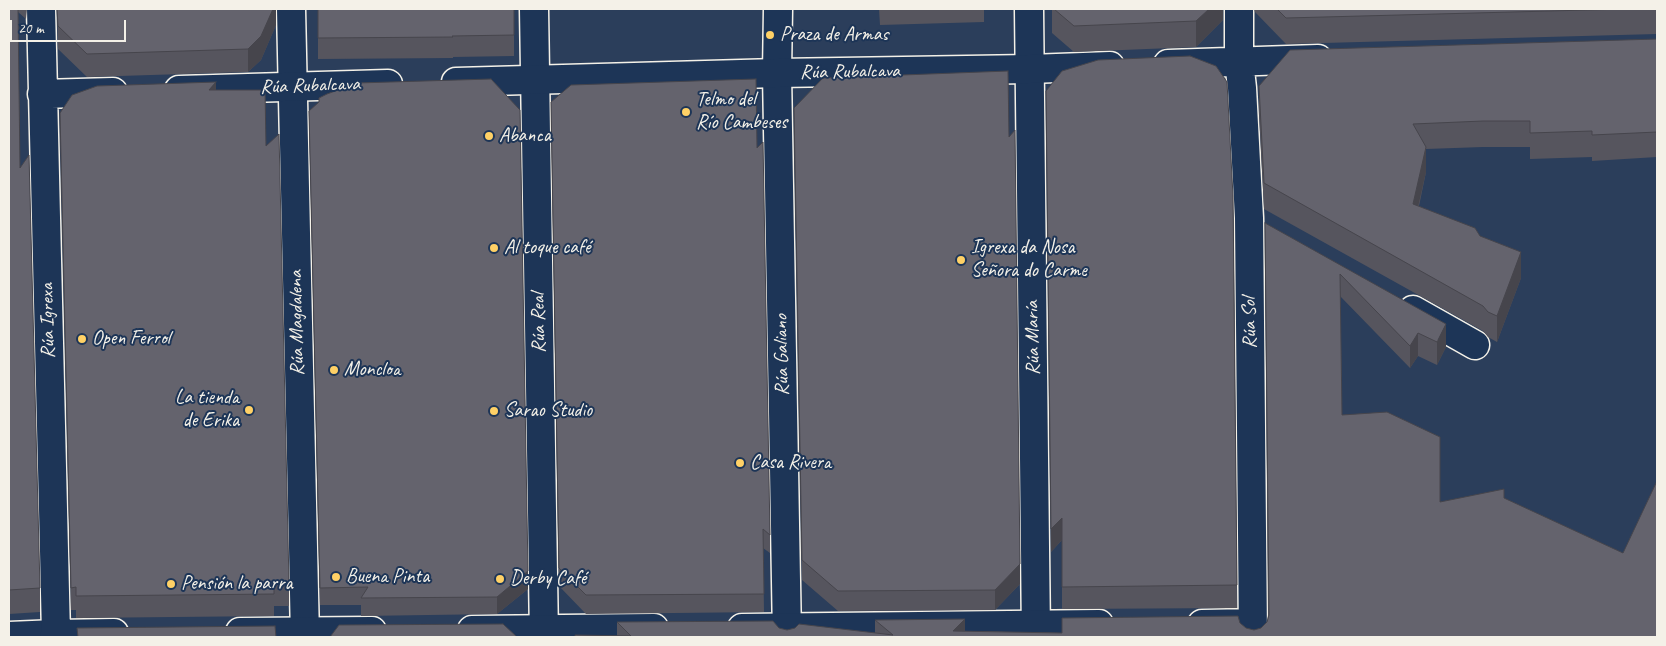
<!DOCTYPE html>
<html>
<head>
<meta charset="utf-8">
<style>
  body { margin:0 }
  #map { position:relative; width:1666px; height:646px; overflow:hidden; background:#2b3e5b; font-family:Caveat,sans-serif }
  canvas { display:block }
  .frame { position:absolute; inset:0; border:10px solid #f4f1e8; pointer-events:none }
  .scale { position:absolute; left:10px; top:20px; width:116px; height:22px; box-sizing:border-box; border:2px solid #f4f1e8; border-top:0; padding-left:6px; font-size:15px; line-height:18px; white-space:nowrap; color:#f4f1e8; -webkit-text-stroke:4px #1d3557; paint-order:stroke }
</style>
</head>
<body>
<div id="map">
<canvas width="1666" height="646"></canvas>
<div class="frame"></div>
<div class="scale">20 m</div>
</div>
<script>
const g = document.querySelector('canvas').getContext('2d');
g.lineJoin = 'round';
const toPath = rows => new Path2D(rows.map(r => 'M' + r).join(''));
function stroke(path, color, width, dash) { g.strokeStyle = color; g.lineWidth = width; g.lineCap = dash ? 'butt' : 'round'; g.setLineDash(dash || []); g.stroke(path); }
function fillPath(path, color) { g.fillStyle = color; g.fill(path, 'evenodd'); }
function drawText(font, color, halo, rows, align = 'center') {
  g.font = font + ' Caveat,sans-serif'; g.lineWidth = 4; g.setLineDash([]); g.textBaseline = 'middle'; g.strokeStyle = halo; g.fillStyle = color; for (const [text, x, y, turn = 0] of rows) {
    g.save(); g.translate(x, y); g.rotate((+turn || 0) * Math.PI / 180); g.textAlign = isNaN(turn) ? turn : align; if (halo) g.strokeText(text, 0, 0); g.fillText(text, 0, 0); g.restore();
  }
}
const pedestrian = toPath([
  [291,9,305,637],
  [534,9,544,637],
  [778,9,777,73,787,637],
  [1029,9,1036,637],
  [9,636,56,634]
]);
const minor = toPath([
  [41,9,56,634,54,637],
  [1239,9,1239,61,1242,88,1249,218,1253,637],
  [1168,64,1318,59],
  [456,82,777,73,1030,69,1110,66],
  [179,90,388,84],
  [42,94,113,92],
  [1413,310,1475,345],
  [1202,624,1253,623],
  [742,628,1099,624],
  [472,630,654,628],
  [240,632,372,631],
  [56,634,114,633]
]);
stroke(pedestrian, '#f4f1e8', 31);
stroke(minor, '#f4f1e8', 31);
stroke(pedestrian, '#1d3557', 28);
stroke(minor, '#1d3557', 28);
fillPath(toPath([
  [9,9,27,9,26,19,18,12,20,168,40,588,40,612,9,614],
  [57,9,276,9,276,25,261,60,248,72,87,77,58,49],
  [318,9,514,35,514,56,453,57,453,58,318,59],
  [879,9,984,9,984,22,880,25],
  [1052,9,1223,9,1223,20,1196,47,1074,52,1052,33],
  [1254,9,1657,9,1657,34,1286,44,1255,12],
  [1657,39,1657,157,1592,161,1592,157,1530,159,1530,147,1483,147,1426,149,1426,172,1419,206,1480,236,1521,278,1497,342,1488,337,1483,331,1264,209,1259,112,1259,86],
  [216,90,266,146,289,583,289,606,274,606,274,616,76,618,76,610,71,610,60,113],
  [1046,91,1233,196,1237,608,1062,609,1062,540,1051,552],
  [309,111,528,589,497,614,361,616,361,605,320,605],
  [551,121,757,148,770,535,770,553,763,548,764,612,586,614,559,586],
  [794,128,1009,137,1020,584,995,610,838,611,802,580],
  [1265,223,1446,347,1437,365,1418,356,1410,368,1340,296,1342,415,1440,502,1504,498,1657,637,617,636,617,622,779,628,787,630,875,633,875,620,965,631,1062,633,1240,623,1246,628,1254,630,1261,628,1267,622,1268,615]
]), '#56555e');
fillPath(toPath([
  [273,9,276,9,276,25,261,60,248,72,248,49],
  [1209,9,1223,9,1223,20,1196,47,1196,21],
  [216,82,216,105,209,90],
  [1426,147,1426,172,1413,229,1413,204],
  [1521,252,1521,278,1497,342,1497,316],
  [1446,324,1446,347,1437,365,1437,342],
  [1418,333,1418,356,1410,368,1410,346],
  [1062,518,1062,540,1051,552,1051,529],
  [1020,564,1020,584,995,610,995,590],
  [528,571,528,589,497,614,497,597],
  [965,619,965,637,953,631]
]), '#46454c');
const building = toPath([
  [9,9,18,9,20,168,29,155,40,588,9,590,9,9],
  [57,9,273,9,261,36,248,49,87,54,58,26,57,9],
  [318,9,514,9,514,35,452,36,453,37,318,38,318,9],
  [1054,9,1209,9,1196,21,1074,26,1054,9],
  [1277,9,1625,9,1286,18,1277,9],
  [1657,39,1657,132,1592,135,1592,131,1530,133,1530,121,1483,121,1413,124,1426,147,1413,204,1475,228,1480,236,1521,252,1497,316,1488,312,1483,306,1264,183,1259,86,1290,50,1657,39],
  [1190,56,1216,66,1227,82,1233,196,1237,585,1062,587,1062,518,1051,529,1046,91,1062,71,1098,60,1190,56],
  [1008,71,1009,137,1015,130,1020,564,995,590,838,591,802,560,794,108,823,78,1008,71],
  [491,79,520,110,528,571,497,597,361,598,368,587,320,588,309,111,319,102,319,98,327,94,357,83,491,79],
  [756,79,757,148,763,142,770,535,763,529,764,594,586,595,559,568,551,102,571,85,756,79],
  [216,82,209,90,265,90,266,146,279,134,289,583,274,584,274,594,76,596,76,587,71,588,60,113,72,95,97,86,216,82],
  [1265,223,1446,324,1437,342,1418,333,1410,346,1340,274,1342,415,1387,412,1440,437,1440,502,1504,489,1504,498,1623,553,1657,481,1657,637,575,637,575,635,631,636,617,622,773,621,779,628,787,630,795,628,799,624,893,635,875,620,965,619,953,631,1062,633,1062,618,1238,616,1240,623,1246,628,1254,630,1261,628,1267,622,1269,615,1265,223],
  [503,624,517,637,330,637,339,625,503,624],
  [275,626,276,637,78,637,77,628,275,626]
]);
fillPath(building, '#64636d');
stroke(building, '#46454c', 1);
for (const [x, y, r, color] of [
  [770,35,5,"#ffd166"],
  [686,112,5,"#ffd166"],
  [489,136,5,"#ffd166"],
  [494,248,5,"#ffd166"],
  [961,260,5,"#ffd166"],
  [82,339,5,"#ffd166"],
  [334,370,5,"#ffd166"],
  [249,410,5,"#ffd166"],
  [494,411,5,"#ffd166"],
  [740,463,5,"#ffd166"],
  [336,577,5,"#ffd166"],
  [500,579,5,"#ffd166"],
  [171,584,5,"#ffd166"]
]) { const dot = new Path2D(); dot.arc(x, y, r, 0, 2 * Math.PI); g.fillStyle = color; g.fill(dot); stroke(dot, '#1d3557', 2); }
drawText('20px', '#f4f1e8', '#1d3557', [
  ["Praza de Armas",780,35],
  ["Telmo del",696,100],
  ["Río Cambeses",696,123],
  ["Abanca",499,136],
  ["Al toque café",504,248],
  ["Igrexa da Nosa",971,248],
  ["Señora do Carme",971,271],
  ["Open Ferrol",92,339],
  ["Moncloa",344,370],
  ["La tienda",239,398,"right"],
  ["de Erika",239,421,"right"],
  ["Sarao Studio",504,411],
  ["Casa Rivera",750,463],
  ["Buena Pinta",346,577],
  ["Derby Café",510,579],
  ["Pensión la parra",181,584]
], 'left');
drawText('20px', '#f4f1e8', '#1d3557', [
  ["Rúa Rubalcava",850,72,-1],
  ["Rúa Rubalcava",310,86,-2],
  ["Rúa Igrexa",48,321,-91],
  ["Rúa Magdalena",297,323,-91],
  ["Rúa Real",539,323,-91],
  ["Rúa Sol",1250,323,-91],
  ["Rúa María",1033,338,-91],
  ["Rúa Galiano",782,355,-91]
]);
</script>
</body>
</html>
